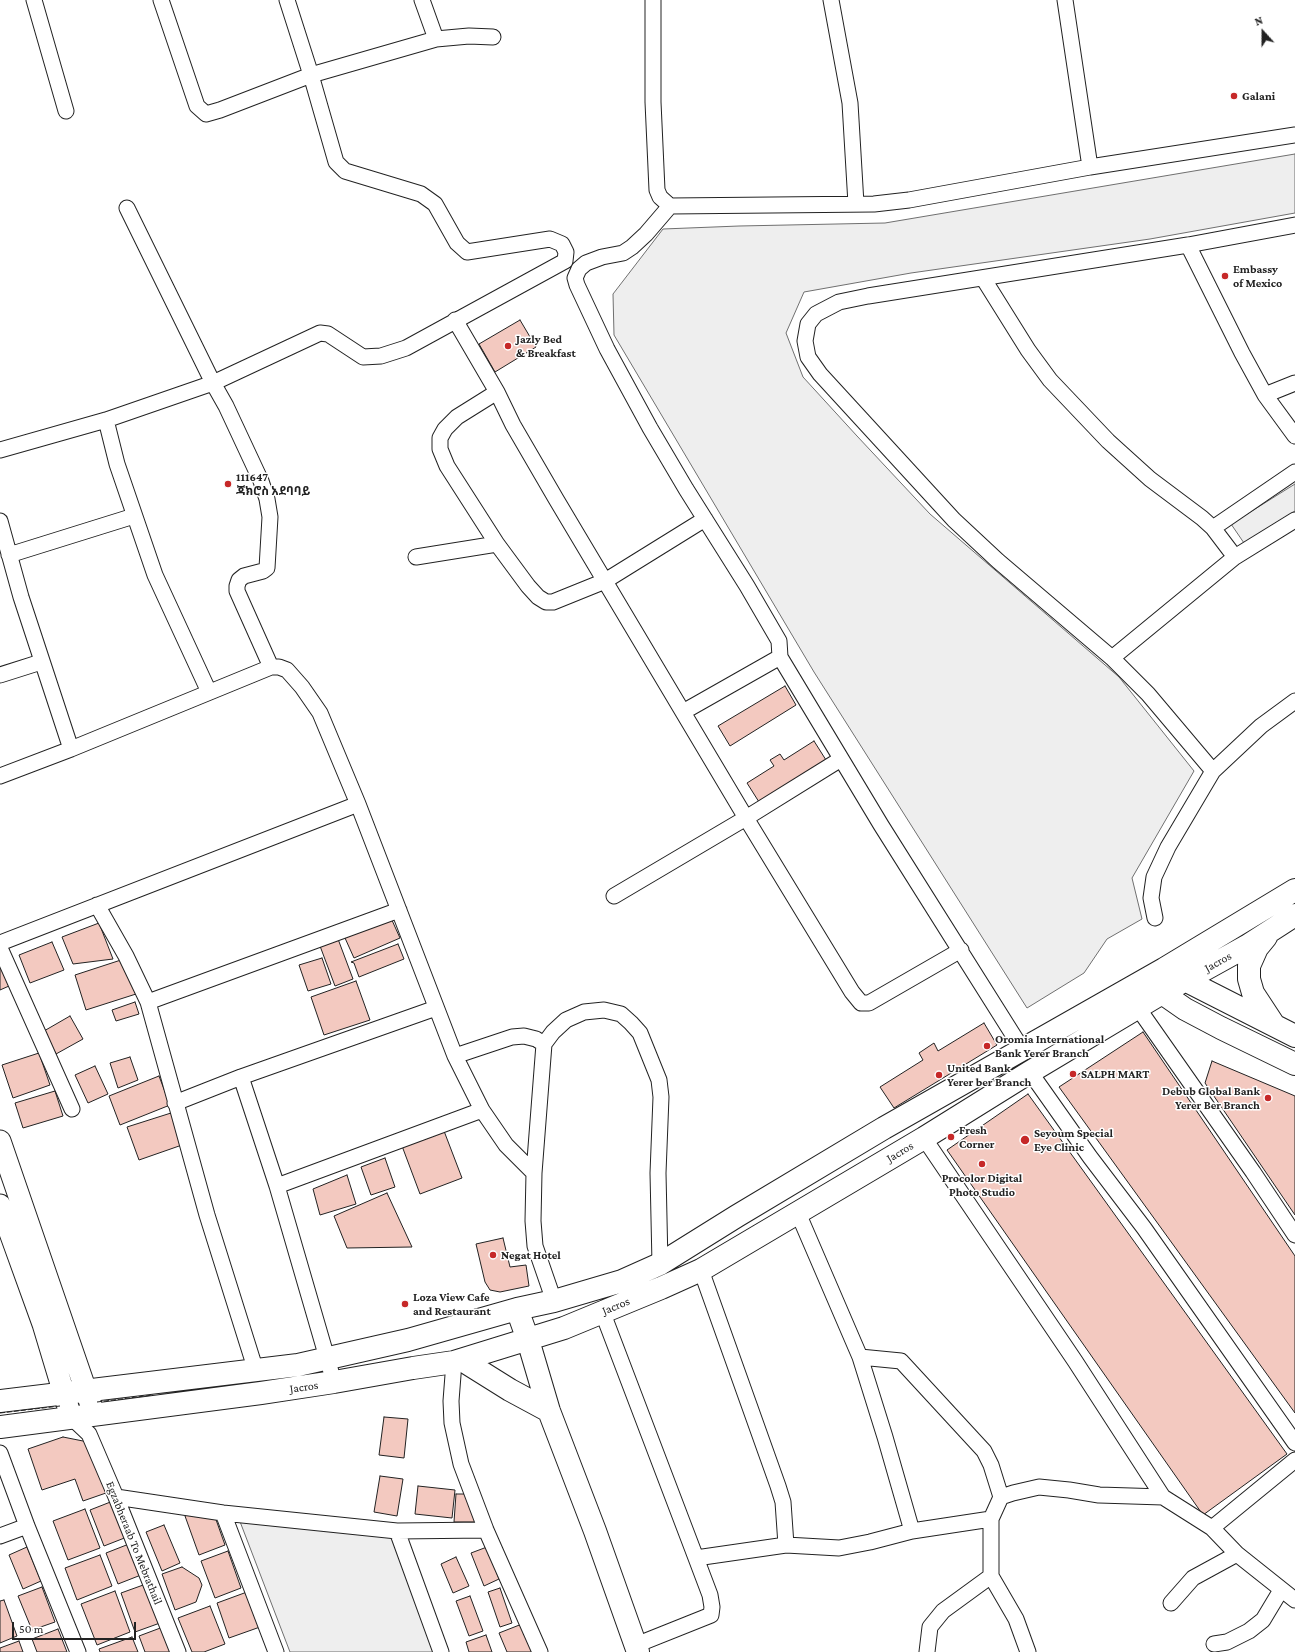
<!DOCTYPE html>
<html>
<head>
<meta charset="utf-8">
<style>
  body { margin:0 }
  #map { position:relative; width:1295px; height:1652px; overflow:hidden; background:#fff; font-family:"Crimson Pro",serif }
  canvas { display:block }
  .north { position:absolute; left:1243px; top:12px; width:40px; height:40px; -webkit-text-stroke:3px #fff; paint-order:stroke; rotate:339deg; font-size:11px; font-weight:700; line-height:16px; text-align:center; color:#222 }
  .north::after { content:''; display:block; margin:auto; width:14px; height:18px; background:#222; clip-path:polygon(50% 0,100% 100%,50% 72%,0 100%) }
  .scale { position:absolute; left:12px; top:1622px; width:124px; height:18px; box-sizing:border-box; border:2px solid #222; border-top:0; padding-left:5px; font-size:12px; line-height:14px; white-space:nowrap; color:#222; -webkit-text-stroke:3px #fff; paint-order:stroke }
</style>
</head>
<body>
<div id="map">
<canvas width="1295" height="1652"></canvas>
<div class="north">N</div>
<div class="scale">50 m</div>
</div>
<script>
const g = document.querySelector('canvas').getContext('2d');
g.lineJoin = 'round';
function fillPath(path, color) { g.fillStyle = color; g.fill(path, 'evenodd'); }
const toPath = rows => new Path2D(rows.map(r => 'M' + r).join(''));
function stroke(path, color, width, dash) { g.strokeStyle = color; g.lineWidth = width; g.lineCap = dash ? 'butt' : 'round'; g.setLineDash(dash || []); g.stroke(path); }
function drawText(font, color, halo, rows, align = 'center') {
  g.font = font + ' "Crimson Pro","Noto Sans Ethiopic",serif'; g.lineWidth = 3; g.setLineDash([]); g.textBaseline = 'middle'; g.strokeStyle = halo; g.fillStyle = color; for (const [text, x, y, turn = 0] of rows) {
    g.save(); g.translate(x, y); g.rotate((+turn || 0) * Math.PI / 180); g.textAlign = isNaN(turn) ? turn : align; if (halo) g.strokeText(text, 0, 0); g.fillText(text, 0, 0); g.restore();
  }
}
const green = toPath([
  [1295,154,1295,213,1150,239,911,273,804,292,786,333,803,377,857,436,930,514,1119,677,1194,771,1132,878,1142,919,1107,939,1084,973,1027,1008,814,672,614,335,613,294,663,229,739,226,885,223,1295,154],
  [1295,484,1295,511,1244,543,1231,524,1295,484],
  [239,1519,390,1531,436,1652,290,1652,239,1519]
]);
fillPath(green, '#eee');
stroke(green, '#6f6f6f', 1);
const building = toPath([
  [520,320,536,347,495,372,479,344,520,320],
  [785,686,796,705,730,746,718,726,785,686],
  [814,741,826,760,759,802,747,783,774,766,770,760,780,754,784,760,814,741],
  [391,918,400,938,354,958,345,938,391,918],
  [99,923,113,959,73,964,62,937,99,923],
  [338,939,353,979,335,986,320,946,338,939],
  [52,942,64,970,30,983,19,955,52,942],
  [398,944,404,959,359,977,354,963,351,962,398,944],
  [322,958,331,984,308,991,299,965,322,958],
  [124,959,136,994,86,1010,75,975,124,959],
  [0,965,9,986,0,990,0,965],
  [356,981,370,1020,324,1035,311,997,356,981],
  [135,1002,139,1014,116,1021,112,1010,135,1002],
  [70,1016,83,1039,56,1054,44,1031,70,1016],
  [984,1023,997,1045,894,1108,880,1087,923,1060,919,1053,934,1043,938,1051,984,1023],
  [1143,1032,1295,1256,1295,1413,1059,1087,1143,1032],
  [39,1053,50,1085,13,1098,2,1065,39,1053],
  [130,1057,138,1080,118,1088,110,1063,130,1057],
  [1212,1061,1295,1096,1295,1215,1205,1083,1212,1061],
  [95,1066,108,1094,88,1103,75,1075,95,1066],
  [159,1076,170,1105,120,1125,109,1096,159,1076],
  [55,1091,63,1116,23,1128,15,1103,55,1091],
  [1028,1094,1287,1454,1203,1515,947,1150,1028,1094],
  [171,1113,182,1145,139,1160,127,1127,171,1113],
  [444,1131,462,1178,420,1194,402,1146,444,1131],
  [385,1158,395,1187,371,1195,361,1167,385,1158],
  [347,1175,356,1204,320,1215,313,1189,347,1175],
  [387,1193,412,1247,347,1248,334,1216,387,1193],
  [503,1238,510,1267,526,1265,529,1286,500,1292,490,1290,485,1282,476,1244,503,1238],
  [384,1417,408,1419,404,1458,379,1455,384,1417],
  [63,1437,88,1442,106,1493,83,1501,75,1479,42,1490,28,1449,63,1437],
  [380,1476,403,1479,397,1516,374,1512,380,1476],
  [418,1486,455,1490,452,1518,415,1514,418,1486],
  [456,1494,470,1494,477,1522,454,1522,456,1494],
  [113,1501,127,1537,104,1546,90,1510,113,1501],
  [85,1509,100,1548,68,1560,53,1521,85,1509],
  [197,1512,214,1514,225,1545,199,1555,185,1516,197,1512],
  [164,1525,180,1563,162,1571,146,1532,164,1525],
  [129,1544,141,1575,118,1584,106,1553,129,1544],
  [27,1547,41,1581,23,1589,9,1555,27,1547],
  [487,1547,499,1579,484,1586,471,1553,487,1547],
  [228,1551,241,1588,215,1598,201,1561,228,1551],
  [100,1555,112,1586,77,1600,65,1568,100,1555],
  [456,1557,469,1586,453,1593,441,1564,456,1557],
  [182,1567,199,1578,202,1585,196,1602,175,1610,162,1574,182,1567],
  [146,1584,160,1623,135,1632,121,1593,146,1584],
  [42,1587,55,1622,32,1630,18,1596,42,1587],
  [500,1588,512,1623,500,1627,488,1592,500,1588],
  [115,1591,130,1632,97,1645,81,1604,115,1591],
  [247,1592,260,1627,229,1638,217,1603,247,1592],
  [470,1596,483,1631,469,1636,456,1601,470,1596],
  [4,1600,17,1636,0,1643,0,1601,4,1600],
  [210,1606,225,1644,204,1652,192,1652,178,1618,210,1606],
  [522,1624,534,1652,507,1652,499,1633,522,1624],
  [163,1627,172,1652,145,1652,139,1636,163,1627],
  [58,1629,67,1652,37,1652,32,1639,58,1629],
  [486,1635,492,1652,469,1652,466,1642,486,1635],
  [132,1637,138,1652,100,1652,99,1649,132,1637],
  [19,1641,23,1652,0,1652,0,1648,19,1641]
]);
fillPath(building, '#f3c9c0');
stroke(building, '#222', 1);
const street = toPath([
  [34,0,66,111],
  [161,0,197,106,206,114,220,110,311,75,436,39,469,36,493,37],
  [422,0,436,39],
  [653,0,653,102,657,190,660,197,670,206,874,204,909,200,1090,167,1295,135],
  [831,0,850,103,856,204],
  [1065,0,1090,167],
  [670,206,646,234,632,247,623,253,602,257,586,263,579,269,575,278,577,285,607,349,650,428,686,489,747,586,779,641,780,657,881,825,1022,1049],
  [127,208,213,383,226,406,261,481,267,499,270,517,267,568,263,571,244,576,239,580,237,586,237,591,271,667],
  [1188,245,1242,353,1265,395,1295,436],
  [983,278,1028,350,1050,380,1108,441,1150,479,1202,518,1213,528,1235,557],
  [455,320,497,392,513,425,556,499,746,818,852,992,861,1003,869,1003,961,950],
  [497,392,457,417,445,429,440,438,440,449,447,466,497,544,528,586,538,597,546,602,553,602,605,581,705,519],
  [1265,395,1295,383],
  [106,420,117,464,155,575,209,692],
  [0,450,106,420,213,383,320,333,328,334,363,357,381,356,406,348,565,261,566,252,562,244,550,239,467,252,457,243,435,204,421,194,345,171,336,162,311,75,287,0],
  [0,521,21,597,71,749],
  [1213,528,1295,472],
  [9,555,134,516],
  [416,557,497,544],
  [1112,658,1235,557,1295,520],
  [0,675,41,662],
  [683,712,780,657],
  [1213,771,1148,694,1112,658,998,561,954,520,820,374,808,357,805,341,808,324,816,314,839,302,868,296,1188,245,1295,225],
  [0,776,71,749,271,667,279,667,287,670,302,687,320,713,358,804,455,1056,482,1110,506,1145,534,1173],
  [614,896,746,818,841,759],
  [97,905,126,956,148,1002,207,1215,256,1371],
  [1155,918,1151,898,1154,877,1168,847,1213,771,1261,726,1295,701],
  [0,943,358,804],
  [0,948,72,1109],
  [148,1002,399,910],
  [1138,1008,1253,1172,1295,1235],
  [455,1056,512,1037,524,1036,536,1039,544,1044],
  [1030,1072,1090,1157,1144,1228,1295,1443],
  [241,1077,277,1186,334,1382],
  [175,1103,241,1077,436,1008],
  [924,1138,1075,1361,1163,1497,1212,1528,1237,1554,1295,1600],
  [277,1186,482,1110],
  [798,1213,860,1357,885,1437,912,1531],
  [701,1270,778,1486,783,1502,786,1545],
  [554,1301,535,1246,533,1221,534,1173,544,1044,553,1032,566,1020,584,1012,604,1010,621,1014,631,1023,640,1033,659,1080,661,1097,658,1173,660,1264],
  [602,1311,696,1558,710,1595,712,1607,711,1615,636,1645],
  [860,1357,901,1361,984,1451,991,1465,1001,1497,991,1519,991,1576,1016,1619,1028,1652],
  [454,1362,451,1401,452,1423,461,1464,486,1530,540,1652],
  [71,1417,89,1434,116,1497,178,1652],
  [0,1453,27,1526,78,1652],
  [116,1497,223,1513,397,1531,486,1530],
  [1001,1497,1013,1493,1039,1487,1069,1490,1099,1495,1163,1497],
  [223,1513,276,1652],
  [1212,1528,1295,1460],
  [397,1531,441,1652],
  [0,1536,27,1526],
  [696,1558,786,1545,839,1548,870,1542,912,1531,991,1519],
  [1171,1603,1193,1578,1237,1554],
  [1214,1644,1227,1642,1249,1631,1263,1620,1281,1590],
  [927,1652,930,1627,943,1611,991,1576]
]);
const secondary = toPath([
  [0,1141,94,1414],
  [0,1205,43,1324,71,1417]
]);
const primary = toPath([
  [1266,937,1257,948,1249,966,1249,979,1253,993,1274,1025],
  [1175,975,1295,1036],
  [1152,986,1185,1009,1221,1028,1295,1064],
  [517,1309,528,1340,549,1411,595,1531,638,1652],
  [462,1360,510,1390,549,1411],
  [0,1401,298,1365,408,1340,517,1309,554,1301,622,1281,660,1264,737,1216,884,1128,1164,969,1295,890],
  [0,1427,261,1393,334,1382,413,1368,454,1362,564,1328,661,1288,701,1270,924,1138,1030,1072,1162,993,1247,946,1295,915]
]);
stroke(street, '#222', 17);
stroke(secondary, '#222', 23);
stroke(primary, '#222', 24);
stroke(street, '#fff', 15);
stroke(secondary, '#fff', 21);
stroke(primary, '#fff', 22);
stroke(toPath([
  [97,1402,153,1395],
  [0,1413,60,1406]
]), '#222', 1, [5, 2]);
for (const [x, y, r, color] of [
  [1234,96,4,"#c62828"],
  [1225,276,4,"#c62828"],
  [508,346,4,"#c62828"],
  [228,484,4,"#c62828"],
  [987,1046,4,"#c62828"],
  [1073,1074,4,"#c62828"],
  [939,1075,4,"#c62828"],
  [1268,1098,4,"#c62828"],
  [951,1137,4,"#c62828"],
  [1025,1140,5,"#c62828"],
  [982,1164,4,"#c62828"],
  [493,1255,4,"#c62828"],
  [405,1304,4,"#c62828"]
]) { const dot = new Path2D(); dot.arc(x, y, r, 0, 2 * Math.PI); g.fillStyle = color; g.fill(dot); stroke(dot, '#fff', 1.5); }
drawText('bold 12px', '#222', '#fff', [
  ["Galani",1242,96],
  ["Embassy",1233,269],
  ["of Mexico",1233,283],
  ["Jazly Bed",516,339],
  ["& Breakfast",516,353],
  ["111647",236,477],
  ["ጃክሮስ አደባባይ",236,491],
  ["Oromia International",995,1039],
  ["Bank Yerer Branch",995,1053],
  ["United Bank",947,1068],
  ["Yerer ber Branch",947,1082],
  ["SALPH MART",1081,1074],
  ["Debub Global Bank",1260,1091,"right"],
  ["Yerer Ber Branch",1260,1105,"right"],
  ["Fresh",959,1130],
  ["Corner",959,1144],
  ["Seyoum Special",1034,1133],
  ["Eye Clinic",1034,1147],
  ["Procolor Digital",982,1178,"center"],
  ["Photo Studio",982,1192,"center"],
  ["Negat Hotel",501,1255],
  ["Loza View Cafe",413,1297],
  ["and Restaurant",413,1311]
], 'left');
drawText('12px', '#222', '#fff', [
  ["Jacros",1218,962,-29],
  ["Jacros",900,1152,-31],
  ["Jacros",616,1306,-22],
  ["Jacros",304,1387,-8],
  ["Egzabheraab To Mebrathail",134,1543,68]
]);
</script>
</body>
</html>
